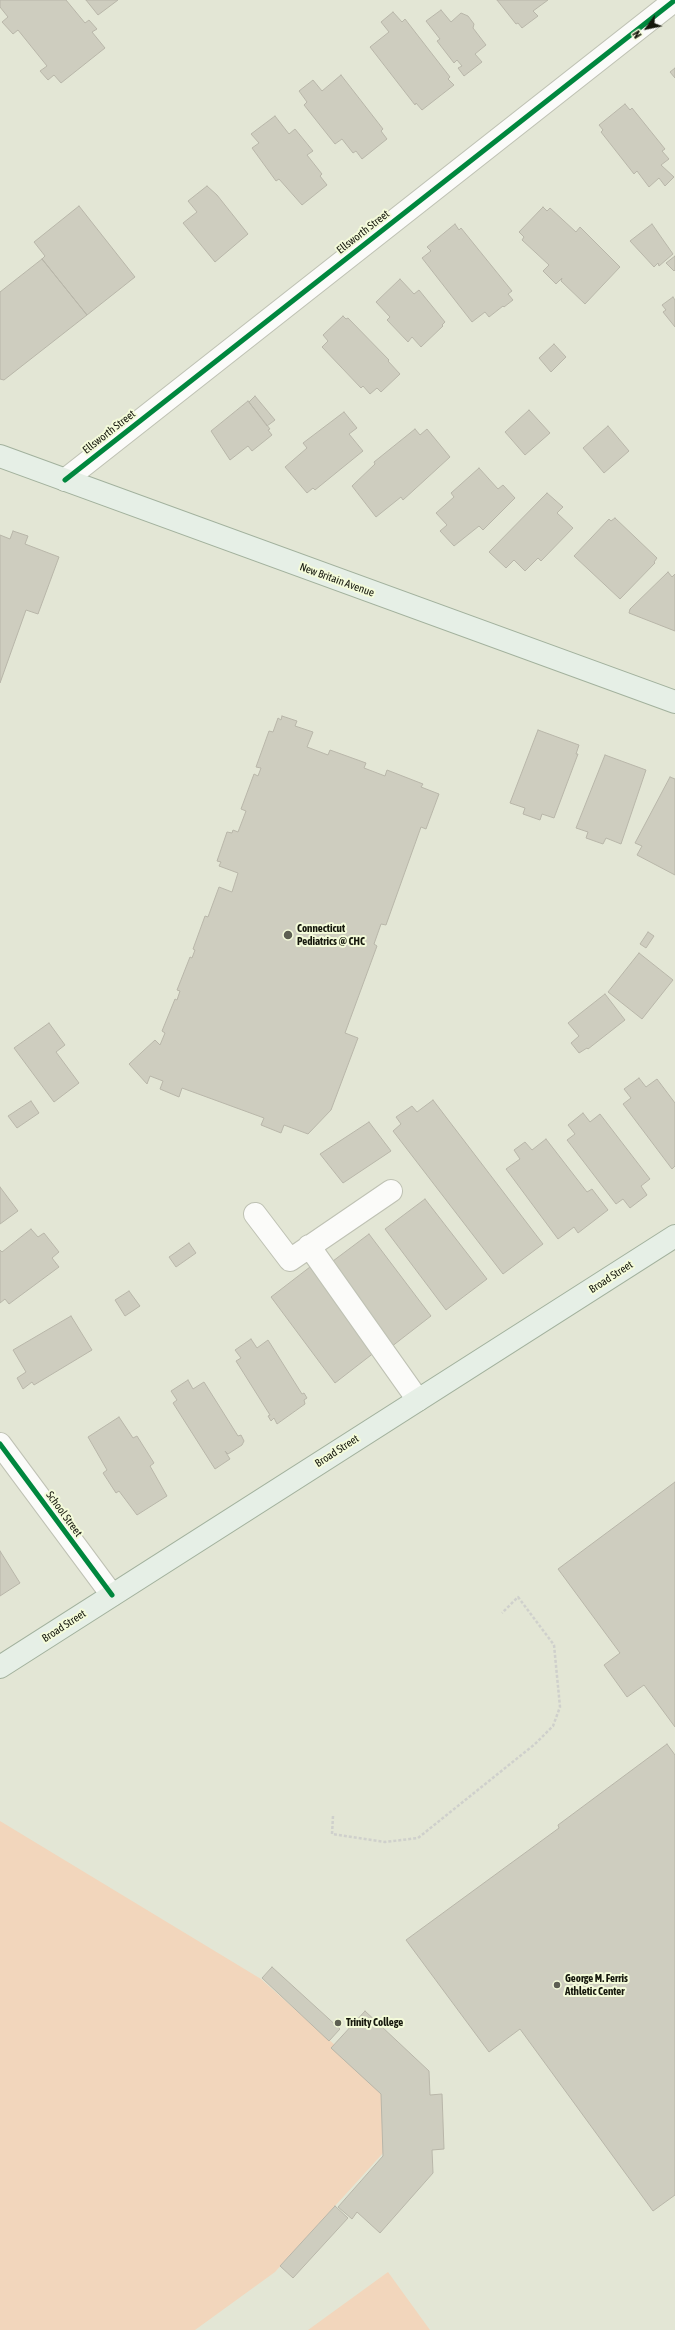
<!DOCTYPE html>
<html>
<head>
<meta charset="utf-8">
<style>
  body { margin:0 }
  #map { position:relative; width:675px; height:2330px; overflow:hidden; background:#e3e6d5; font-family:"Asap Condensed",sans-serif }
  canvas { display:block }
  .north { position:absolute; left:627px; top:8px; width:40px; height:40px; -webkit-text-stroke:3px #f4fbda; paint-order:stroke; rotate:237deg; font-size:11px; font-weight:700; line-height:16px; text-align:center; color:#15170c }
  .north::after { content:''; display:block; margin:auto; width:14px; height:18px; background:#15170c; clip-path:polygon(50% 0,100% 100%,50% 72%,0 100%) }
</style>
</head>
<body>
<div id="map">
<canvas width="675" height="2330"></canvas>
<div class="north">N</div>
</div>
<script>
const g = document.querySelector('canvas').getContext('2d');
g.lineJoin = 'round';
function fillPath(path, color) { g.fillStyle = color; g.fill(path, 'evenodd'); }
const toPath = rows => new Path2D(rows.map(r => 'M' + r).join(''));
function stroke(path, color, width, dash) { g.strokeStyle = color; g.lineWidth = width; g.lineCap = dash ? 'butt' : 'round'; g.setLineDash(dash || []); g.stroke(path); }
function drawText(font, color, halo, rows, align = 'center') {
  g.font = font + ' "Asap Condensed",sans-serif'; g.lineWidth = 4; g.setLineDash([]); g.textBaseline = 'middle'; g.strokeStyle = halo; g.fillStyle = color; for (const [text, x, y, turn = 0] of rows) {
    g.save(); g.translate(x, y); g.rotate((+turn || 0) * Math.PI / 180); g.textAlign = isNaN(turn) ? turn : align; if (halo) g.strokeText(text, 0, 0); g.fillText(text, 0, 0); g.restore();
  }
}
fillPath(toPath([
  [0,1821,261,1979,382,2087,384,2152,275,2272,195,2330,0,2330],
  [388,2272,430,2330,308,2330]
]), '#f2d6bc');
const building = toPath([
  [0,0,66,0,85,23,89,20,97,29,92,32,105,48,61,83,54,75,48,80,40,71,47,66,18,30,13,34,2,22,8,17,0,7,0,0],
  [86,0,118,0,98,15,86,0],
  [497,0,548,0,533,11,538,16,522,28,518,23,516,24,497,0],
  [441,10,451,22,461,13,468,16,474,24,473,28,486,45,475,54,482,62,464,76,458,68,462,66,457,60,454,63,437,41,440,39,426,21,441,10],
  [393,12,402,22,405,19,450,77,448,79,454,85,422,110,416,103,415,105,370,47,389,32,381,22,393,12],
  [675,68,675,78,670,72,675,68],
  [341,75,383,129,381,131,387,139,362,159,356,151,353,153,342,139,335,144,304,105,307,102,299,91,313,80,322,91,341,75],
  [625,104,630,110,632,108,665,149,662,151,669,159,661,165,674,177,665,186,659,178,649,187,637,171,634,174,601,132,603,130,599,125,625,104],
  [275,116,289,134,295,129,313,151,307,155,322,174,320,176,327,185,302,205,279,179,276,181,252,148,259,143,251,134,275,116],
  [207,186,217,195,248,234,215,262,183,223,197,212,188,201,207,186],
  [79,206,135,277,87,315,42,259,45,256,34,242,79,206],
  [543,207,547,211,550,208,576,232,580,227,620,267,585,304,561,281,562,278,556,284,543,271,549,265,522,240,524,237,519,232,543,207],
  [455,224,459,230,461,228,512,291,508,294,513,300,504,307,503,306,489,317,485,312,472,322,422,258,431,251,427,247,455,224],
  [652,224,673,254,659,266,658,263,654,267,630,241,652,224],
  [675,256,675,270,674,271,666,263,675,256],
  [42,259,87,315,4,380,0,379,0,292,42,259],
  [400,279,414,294,419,290,445,322,442,325,443,326,421,347,412,337,408,342,387,320,390,317,376,302,400,279],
  [673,297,675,300,675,327,663,312,666,310,662,305,673,297],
  [343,316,346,319,348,318,389,360,388,361,400,374,381,392,377,388,370,394,363,386,361,388,322,347,328,341,323,335,343,316],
  [554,344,566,357,551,372,539,358,554,344],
  [255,396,275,420,267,426,249,402,255,396],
  [248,401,270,429,268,430,272,435,252,451,248,446,230,460,211,431,248,401],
  [529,410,550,433,525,455,505,432,529,410],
  [344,412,357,428,349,434,363,451,315,490,313,488,307,493,285,467,307,448,303,443,344,412],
  [608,426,629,451,604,473,583,448,608,426],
  [415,429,420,435,427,429,450,457,403,500,401,497,376,517,352,486,375,464,374,462,415,429],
  [479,468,498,489,503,485,515,498,483,530,479,526,454,546,440,531,447,525,436,513,454,497,451,493,479,468],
  [547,493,563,507,557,513,573,528,541,561,538,558,525,571,514,560,506,568,489,552,547,493],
  [615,518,657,558,654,562,655,563,620,599,574,556,609,519,611,521,615,518],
  [13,531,28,536,25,544,59,557,38,614,26,610,0,683,0,535,10,539,13,531],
  [668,572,672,577,675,574,675,631,629,613,630,609,668,572],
  [282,716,297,721,295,726,313,732,307,747,328,755,330,750,366,763,364,768,385,776,387,770,423,784,421,787,439,794,426,829,421,827,386,925,381,924,374,944,377,946,345,1033,358,1038,331,1110,308,1134,284,1125,281,1133,261,1125,264,1118,182,1088,179,1097,160,1089,163,1081,150,1076,147,1084,129,1064,155,1040,160,1045,165,1033,162,1031,175,999,177,1000,180,991,177,990,190,957,192,958,195,950,193,949,205,916,208,917,219,887,232,892,238,873,219,866,221,862,217,861,227,832,232,833,233,830,238,832,246,811,241,809,254,774,258,776,261,768,256,767,269,731,273,732,278,718,281,720,282,716],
  [538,730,579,745,576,754,578,754,554,818,542,814,540,820,523,814,525,808,510,803,538,730],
  [605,755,646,770,621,844,606,838,603,844,586,838,588,832,576,828,605,755],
  [670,777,675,779,675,875,637,855,642,846,635,843,670,777],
  [648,932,654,936,646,948,640,944,648,932],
  [639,953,673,980,642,1019,608,992,639,953],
  [605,994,625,1020,588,1049,587,1048,579,1053,571,1043,579,1036,568,1023,605,994],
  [49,1023,65,1045,56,1052,79,1083,54,1102,14,1048,49,1023],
  [639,1078,646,1087,657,1079,675,1103,675,1166,672,1169,623,1104,631,1098,624,1089,639,1078],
  [433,1100,543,1244,503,1274,393,1131,401,1124,396,1117,412,1106,417,1112,433,1100],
  [31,1101,39,1113,17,1128,8,1116,31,1101],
  [583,1113,590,1122,600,1114,650,1179,641,1186,647,1195,630,1208,623,1199,616,1204,567,1140,575,1134,568,1125,583,1113],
  [369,1122,391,1151,343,1183,320,1154,369,1122],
  [546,1139,587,1192,592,1189,608,1210,578,1233,574,1227,558,1239,506,1169,520,1159,514,1150,525,1142,532,1150,546,1139],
  [0,1187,18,1211,0,1224,0,1187],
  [425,1199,487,1279,446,1310,385,1229,425,1199],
  [31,1229,38,1237,44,1233,59,1252,52,1258,59,1267,9,1304,5,1299,0,1303,0,1250,2,1252,31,1229],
  [369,1234,431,1316,391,1347,329,1264,369,1234],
  [189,1243,196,1253,176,1267,169,1257,189,1243],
  [310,1267,375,1352,335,1383,271,1297,310,1267],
  [129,1291,140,1306,125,1316,115,1300,129,1291],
  [71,1316,92,1350,34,1385,32,1382,23,1389,17,1378,26,1372,13,1350,71,1316],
  [251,1339,257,1348,268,1340,302,1394,304,1393,307,1398,304,1400,305,1404,277,1424,274,1418,271,1421,268,1416,270,1415,236,1361,241,1358,235,1350,251,1339],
  [188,1380,193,1389,204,1382,238,1436,241,1435,244,1441,242,1445,228,1454,225,1451,230,1459,215,1469,173,1403,177,1400,171,1391,188,1380],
  [119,1417,133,1438,137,1436,154,1463,150,1466,167,1496,137,1515,119,1491,116,1493,103,1473,107,1470,88,1437,119,1417],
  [675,1482,675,1727,644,1685,627,1697,604,1665,620,1653,558,1569,675,1482],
  [0,1551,20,1583,0,1596,0,1551],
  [667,1744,675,1755,675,2195,653,2211,520,2029,489,2052,406,1940,559,1828,558,1825,667,1744],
  [272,1967,340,2029,329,2041,262,1978,272,1967],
  [365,2011,429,2071,430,2095,442,2094,444,2149,432,2150,433,2173,380,2233,357,2212,352,2219,338,2207,383,2156,381,2094,331,2048,365,2011],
  [335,2206,348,2218,293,2278,280,2266,335,2206]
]);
fillPath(building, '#cecdbf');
stroke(building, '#b8b6a9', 1);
const minor = toPath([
  [65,480,675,0],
  [255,1214,290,1260,391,1191],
  [309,1246,418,1400],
  [0,1444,112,1595]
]);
const major = toPath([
  [0,456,675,702],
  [0,1667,675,1236]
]);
stroke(minor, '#bec1b3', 24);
stroke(major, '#a2b19d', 24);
stroke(toPath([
  [333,1816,332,1834,385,1842,418,1838,535,1744,553,1726,560,1707,554,1645,518,1597,502,1613]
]), '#cfd0cc', 2.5, [3, 2]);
stroke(minor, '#fbfbf9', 22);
stroke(major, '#e6efe6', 22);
stroke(toPath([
  [65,480,675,0],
  [0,1444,112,1595]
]), '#00873e', 5);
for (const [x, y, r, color] of [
  [288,935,5,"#5d5f52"],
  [557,1985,4,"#5d5f52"],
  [338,2023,4,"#5d5f52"]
]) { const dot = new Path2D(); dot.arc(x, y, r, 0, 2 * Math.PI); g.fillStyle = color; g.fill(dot); stroke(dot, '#f4fbda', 1.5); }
drawText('11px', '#15170c', '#f4fbda', [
  ["Ellsworth Street",363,232,-38],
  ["Ellsworth Street",109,432,-38],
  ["New Britain Avenue",337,580,20],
  ["Broad Street",611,1277,-33],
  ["Broad Street",337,1451,-33],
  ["School Street",64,1514,54],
  ["Broad Street",64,1626,-33]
]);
drawText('bold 11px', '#15170c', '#f4fbda', [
  ["Connecticut",297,929],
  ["Pediatrics @ CHC",297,942],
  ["George M. Ferris",565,1979],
  ["Athletic Center",565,1992],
  ["Trinity College",346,2023]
], 'left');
</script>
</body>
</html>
